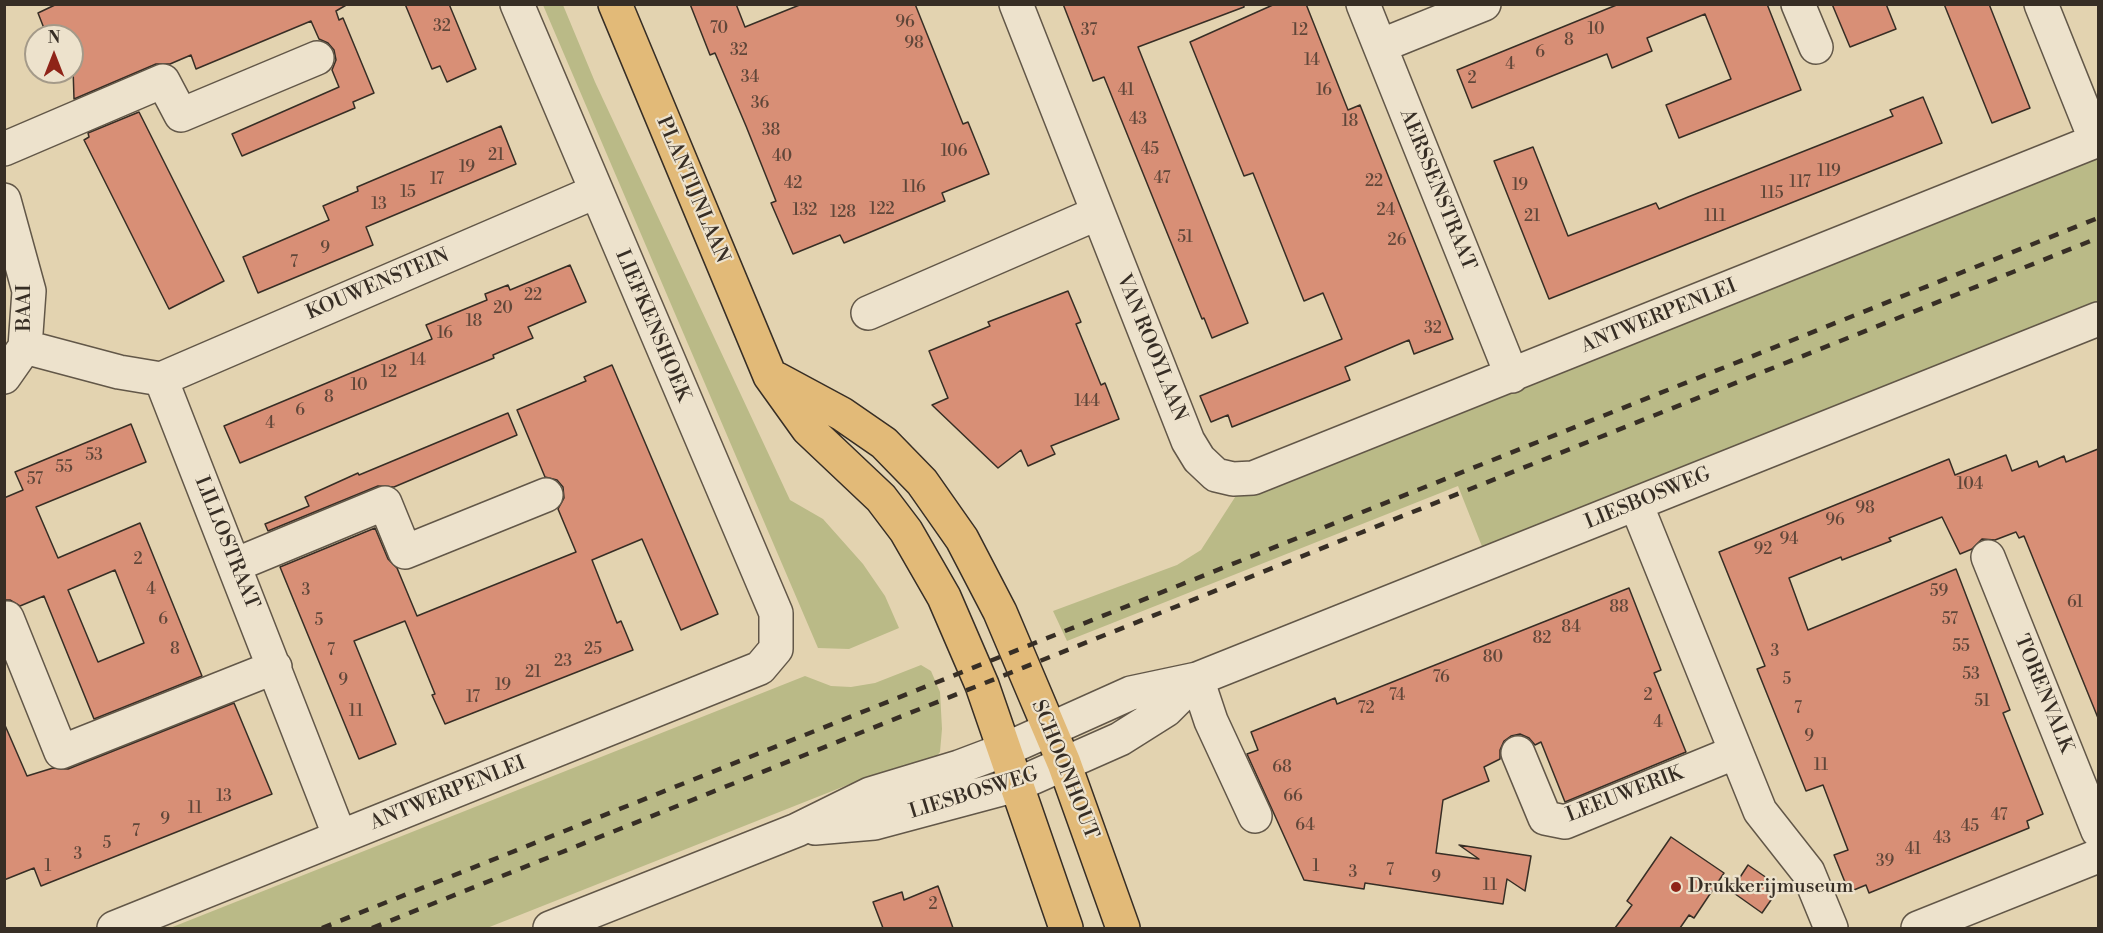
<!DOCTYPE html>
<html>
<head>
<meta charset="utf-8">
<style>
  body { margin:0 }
  #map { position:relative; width:2103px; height:933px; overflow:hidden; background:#e3d3b0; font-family:"Libre Bodoni",serif }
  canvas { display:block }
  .frame { position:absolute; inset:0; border:6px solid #372e25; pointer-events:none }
  .north { position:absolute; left:24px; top:24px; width:60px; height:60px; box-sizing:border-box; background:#ede2cc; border:2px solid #a49a89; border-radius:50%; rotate:0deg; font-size:16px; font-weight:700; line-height:24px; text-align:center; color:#372e25 }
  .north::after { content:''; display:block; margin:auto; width:21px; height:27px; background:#8f2418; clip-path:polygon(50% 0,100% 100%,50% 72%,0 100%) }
</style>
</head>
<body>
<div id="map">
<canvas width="2103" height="933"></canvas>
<div class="frame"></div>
<div class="north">N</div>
</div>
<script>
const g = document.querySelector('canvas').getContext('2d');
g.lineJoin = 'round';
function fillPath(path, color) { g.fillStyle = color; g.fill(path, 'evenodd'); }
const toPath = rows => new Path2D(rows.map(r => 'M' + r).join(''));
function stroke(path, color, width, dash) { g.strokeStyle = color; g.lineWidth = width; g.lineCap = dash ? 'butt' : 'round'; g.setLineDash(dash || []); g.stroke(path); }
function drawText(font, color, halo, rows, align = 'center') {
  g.font = font + ' "Libre Bodoni",serif'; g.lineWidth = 4.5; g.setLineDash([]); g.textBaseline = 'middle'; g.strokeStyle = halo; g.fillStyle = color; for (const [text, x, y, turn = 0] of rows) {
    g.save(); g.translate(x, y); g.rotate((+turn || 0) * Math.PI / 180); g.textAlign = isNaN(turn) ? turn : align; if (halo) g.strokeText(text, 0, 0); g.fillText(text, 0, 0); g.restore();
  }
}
fillPath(toPath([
  [543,5,563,5,595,82,790,500,823,519,863,564,885,596,899,628,849,649,818,648],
  [2098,153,2098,306,1485,554,1458,486,1067,641,1053,611,1177,565,1201,550,1239,491],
  [921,665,931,671,940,692,942,729,940,752,931,763,855,782,487,928,170,928,805,676,831,686,851,687,875,683]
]), '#baba87');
const building = toPath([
  [57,4,348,4,336,11,339,20,343,18,374,93,353,102,355,108,242,156,232,134,339,87,332,70,336,60,334,50,328,43,319,39,311,21,196,69,191,55,170,64,156,64,74,99,72,36,47,36,38,13,57,4],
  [405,4,449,4,476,69,447,82,440,66,432,69,405,4],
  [690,4,736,4,745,27,802,4,915,4,963,124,968,122,989,174,942,193,945,201,866,234,844,243,840,235,793,254,771,203,776,201,746,126,715,53,710,55,690,4],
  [1063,4,1244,4,1244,7,1138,47,1248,323,1212,338,1204,318,1202,319,1104,77,1093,81,1063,4],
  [1275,4,1306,4,1348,110,1360,105,1453,339,1414,354,1409,340,1345,367,1350,380,1232,427,1228,415,1211,422,1200,396,1342,339,1323,293,1304,301,1253,173,1244,176,1190,42,1275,4],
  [1619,4,1767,4,1801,90,1679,138,1666,105,1731,79,1705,14,1647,38,1652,51,1612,68,1607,54,1472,108,1457,70,1619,4],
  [1832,4,1886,4,1896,29,1850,47,1832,4],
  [1944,4,1989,4,2030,108,1992,123,1944,4],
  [1923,97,1942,143,1549,299,1494,161,1533,147,1568,236,1656,203,1659,209,1688,197,1893,116,1890,110,1923,97],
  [139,112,224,281,169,309,84,140,89,137,88,133,139,112],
  [501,126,516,164,366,227,373,245,258,293,243,257,329,220,323,206,358,191,357,187,501,126],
  [570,265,586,302,528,327,533,338,493,355,494,358,240,463,224,426,432,339,426,325,487,300,485,294,508,285,510,290,570,265],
  [1068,291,1081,322,1076,324,1101,385,1105,383,1119,419,1051,446,1055,454,1028,466,1021,450,998,468,932,405,948,398,929,351,990,326,988,322,1068,291],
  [612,365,718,614,681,630,642,539,592,560,617,623,621,621,633,650,445,724,432,695,435,694,405,621,354,641,396,744,359,759,280,567,375,528,388,559,397,568,417,616,576,552,558,509,564,498,563,487,557,480,545,477,517,410,586,381,584,377,612,365],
  [508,413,517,435,394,487,378,486,268,531,265,524,309,506,305,497,358,473,359,475,508,413],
  [131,424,146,462,36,507,58,558,140,523,202,676,94,719,44,596,20,606,10,600,4,600,4,498,23,490,15,472,131,424],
  [115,570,144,643,98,662,68,590,115,570],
  [2098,449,2098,718,2024,536,2019,538,2016,532,1995,540,1982,539,1972,549,1960,554,1942,517,1889,538,1891,541,1842,560,1841,557,1789,578,1808,630,1956,569,2010,710,2003,713,2043,814,2027,821,2029,828,1869,893,1866,885,1849,892,1834,855,1848,850,1823,785,1806,791,1757,669,1765,666,1719,552,1949,459,1955,475,2006,455,2012,471,2037,461,2039,467,2064,456,2066,462,2098,449],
  [1629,588,1661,670,1654,673,1686,752,1565,802,1541,742,1535,745,1529,738,1520,734,1511,736,1504,741,1500,750,1500,759,1484,767,1489,781,1443,800,1436,853,1479,859,1459,845,1531,856,1525,891,1507,879,1503,904,1365,883,1364,889,1304,880,1247,754,1258,750,1251,732,1335,698,1337,704,1629,588],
  [234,703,272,794,41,886,34,868,4,880,4,723,27,776,53,768,68,769,234,703],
  [1671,837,1724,873,1694,918,1689,915,1680,928,1615,928,1632,905,1627,901,1671,837],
  [1748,865,1780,887,1762,913,1731,891,1748,865],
  [938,886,953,928,883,928,873,902,902,892,904,900,938,886]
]);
fillPath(building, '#d88f76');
stroke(building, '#372e25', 1.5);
const minor = toPath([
  [1016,4,1188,441,1199,459,1216,475,1233,479,1253,478,2098,140],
  [1363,4,1512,376],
  [1798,4,1816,47],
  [2041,4,2096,141],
  [1380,46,1484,4],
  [4,149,163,81,181,115,317,58],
  [4,200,29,291,25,347,4,377],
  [868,313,1098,213],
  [25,347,119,372,161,379,340,837],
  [161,379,595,192],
  [1636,504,1760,811,1808,872,1831,928],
  [1988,557,2098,831],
  [235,565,385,503,405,552,546,495],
  [7,618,61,752,275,667],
  [1197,679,1211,721,1255,816],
  [1518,753,1545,818,1565,822,1736,752],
  [815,828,874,823,1016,785,1120,739,1166,710,1197,679],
  [114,928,760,668,776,649,776,613,517,4],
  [550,928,797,830,870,794,959,767,1004,750,1131,693,1197,679,2098,319],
  [1918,928,2098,856]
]);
const major = toPath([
  [615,4,770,376,808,429,881,498,906,531,944,597,982,685,1066,928],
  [777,379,842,414,884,443,922,482,962,539,1000,612,1064,763,1123,928]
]);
stroke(minor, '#625748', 36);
stroke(major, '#372e25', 36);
stroke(minor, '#ede2cc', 33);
stroke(major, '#e2ba78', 33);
stroke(toPath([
  [322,928,2098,218],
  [372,928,2098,238]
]), '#372e25', 4.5, [10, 10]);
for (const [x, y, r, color] of [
  [1676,887,6,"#8f2418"]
]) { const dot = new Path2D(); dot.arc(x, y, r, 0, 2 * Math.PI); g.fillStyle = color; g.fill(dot); stroke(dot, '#ede2cc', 2); }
drawText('16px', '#5f4639', null, [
  ["96",905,23],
  ["32",442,27],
  ["70",719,29],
  ["10",1596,30],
  ["37",1089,31],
  ["12",1300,31],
  ["8",1569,41],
  ["98",914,44],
  ["32",739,51],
  ["6",1540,53],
  ["14",1312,61],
  ["4",1510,65],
  ["34",750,78],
  ["2",1472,79],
  ["41",1126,91],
  ["16",1324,91],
  ["36",760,104],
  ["43",1138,120],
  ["18",1350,122],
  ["38",771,131],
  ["45",1150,150],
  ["106",954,152],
  ["21",496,156],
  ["40",782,157],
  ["19",467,168],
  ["119",1829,172],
  ["47",1162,179],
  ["17",437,180],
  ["22",1374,182],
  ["117",1800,183],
  ["42",793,184],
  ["19",1520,186],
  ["116",914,188],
  ["15",408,193],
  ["115",1772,194],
  ["13",379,205],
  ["122",882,210],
  ["132",805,211],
  ["24",1386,211],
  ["128",843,213],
  ["21",1532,217],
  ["111",1715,217],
  ["51",1185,238],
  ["26",1397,241],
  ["9",325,249],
  ["7",294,263],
  ["22",533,296],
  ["20",503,309],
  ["18",474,322],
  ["32",1433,329],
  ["16",445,334],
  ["14",418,361],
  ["12",389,373],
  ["10",359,386],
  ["8",329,398],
  ["144",1087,402],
  ["6",300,411],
  ["4",270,424],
  ["53",94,456],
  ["55",64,468],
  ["57",35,480],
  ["104",1970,485],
  ["98",1865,509],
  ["96",1835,521],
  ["94",1789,540],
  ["92",1763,550],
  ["2",138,560],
  ["4",151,590],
  ["3",306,591],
  ["59",1939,592],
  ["61",2075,603],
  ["88",1619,608],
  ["6",163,620],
  ["57",1950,620],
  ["5",319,621],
  ["84",1571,628],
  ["82",1542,639],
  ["55",1961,647],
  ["8",175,650],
  ["25",593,650],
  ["7",331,651],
  ["3",1775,652],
  ["80",1493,658],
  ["23",563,662],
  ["21",533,673],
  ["53",1971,675],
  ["76",1441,678],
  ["5",1787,680],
  ["9",343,681],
  ["19",503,686],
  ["74",1397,696],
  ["2",1648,696],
  ["17",473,698],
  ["51",1982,702],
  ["72",1366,709],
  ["7",1798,709],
  ["11",356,712],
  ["4",1658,723],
  ["9",1809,737],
  ["11",1821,766],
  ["68",1282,768],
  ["13",224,797],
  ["66",1293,797],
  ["11",195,809],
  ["47",1999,816],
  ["9",165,820],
  ["64",1305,826],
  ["45",1970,827],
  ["7",136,832],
  ["43",1942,839],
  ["5",107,844],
  ["41",1913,850],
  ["3",78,855],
  ["39",1885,862],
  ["1",48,867],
  ["1",1316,867],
  ["7",1390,871],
  ["3",1353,873],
  ["9",1436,878],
  ["11",1490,886],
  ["2",933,905]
]);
drawText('20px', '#372e25', '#ede2cc', [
  ["PLANTIJNLAAN",692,190,67],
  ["AERSSENSTRAAT",1437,190,68],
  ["KOUWENSTEIN",378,285,-23],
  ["BAAI",25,308,-90],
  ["ANTWERPENLEI",1659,317,-22],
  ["LIEFKENSHOEK",652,326,67],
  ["VAN ROOYLAAN",1151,348,68],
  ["LIESBOSWEG",1648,499,-22],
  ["LILLOSTRAAT",226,543,68],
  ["TORENVALK",2043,694,68],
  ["SCHOONHOUT",1064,770,68],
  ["ANTWERPENLEI",448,794,-22],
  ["LIESBOSWEG",974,794,-17],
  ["LEEUWERIK",1625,795,-21]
]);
drawText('20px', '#372e25', '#ede2cc', [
  ["Drukkerijmuseum",1688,887]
], 'left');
</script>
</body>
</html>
